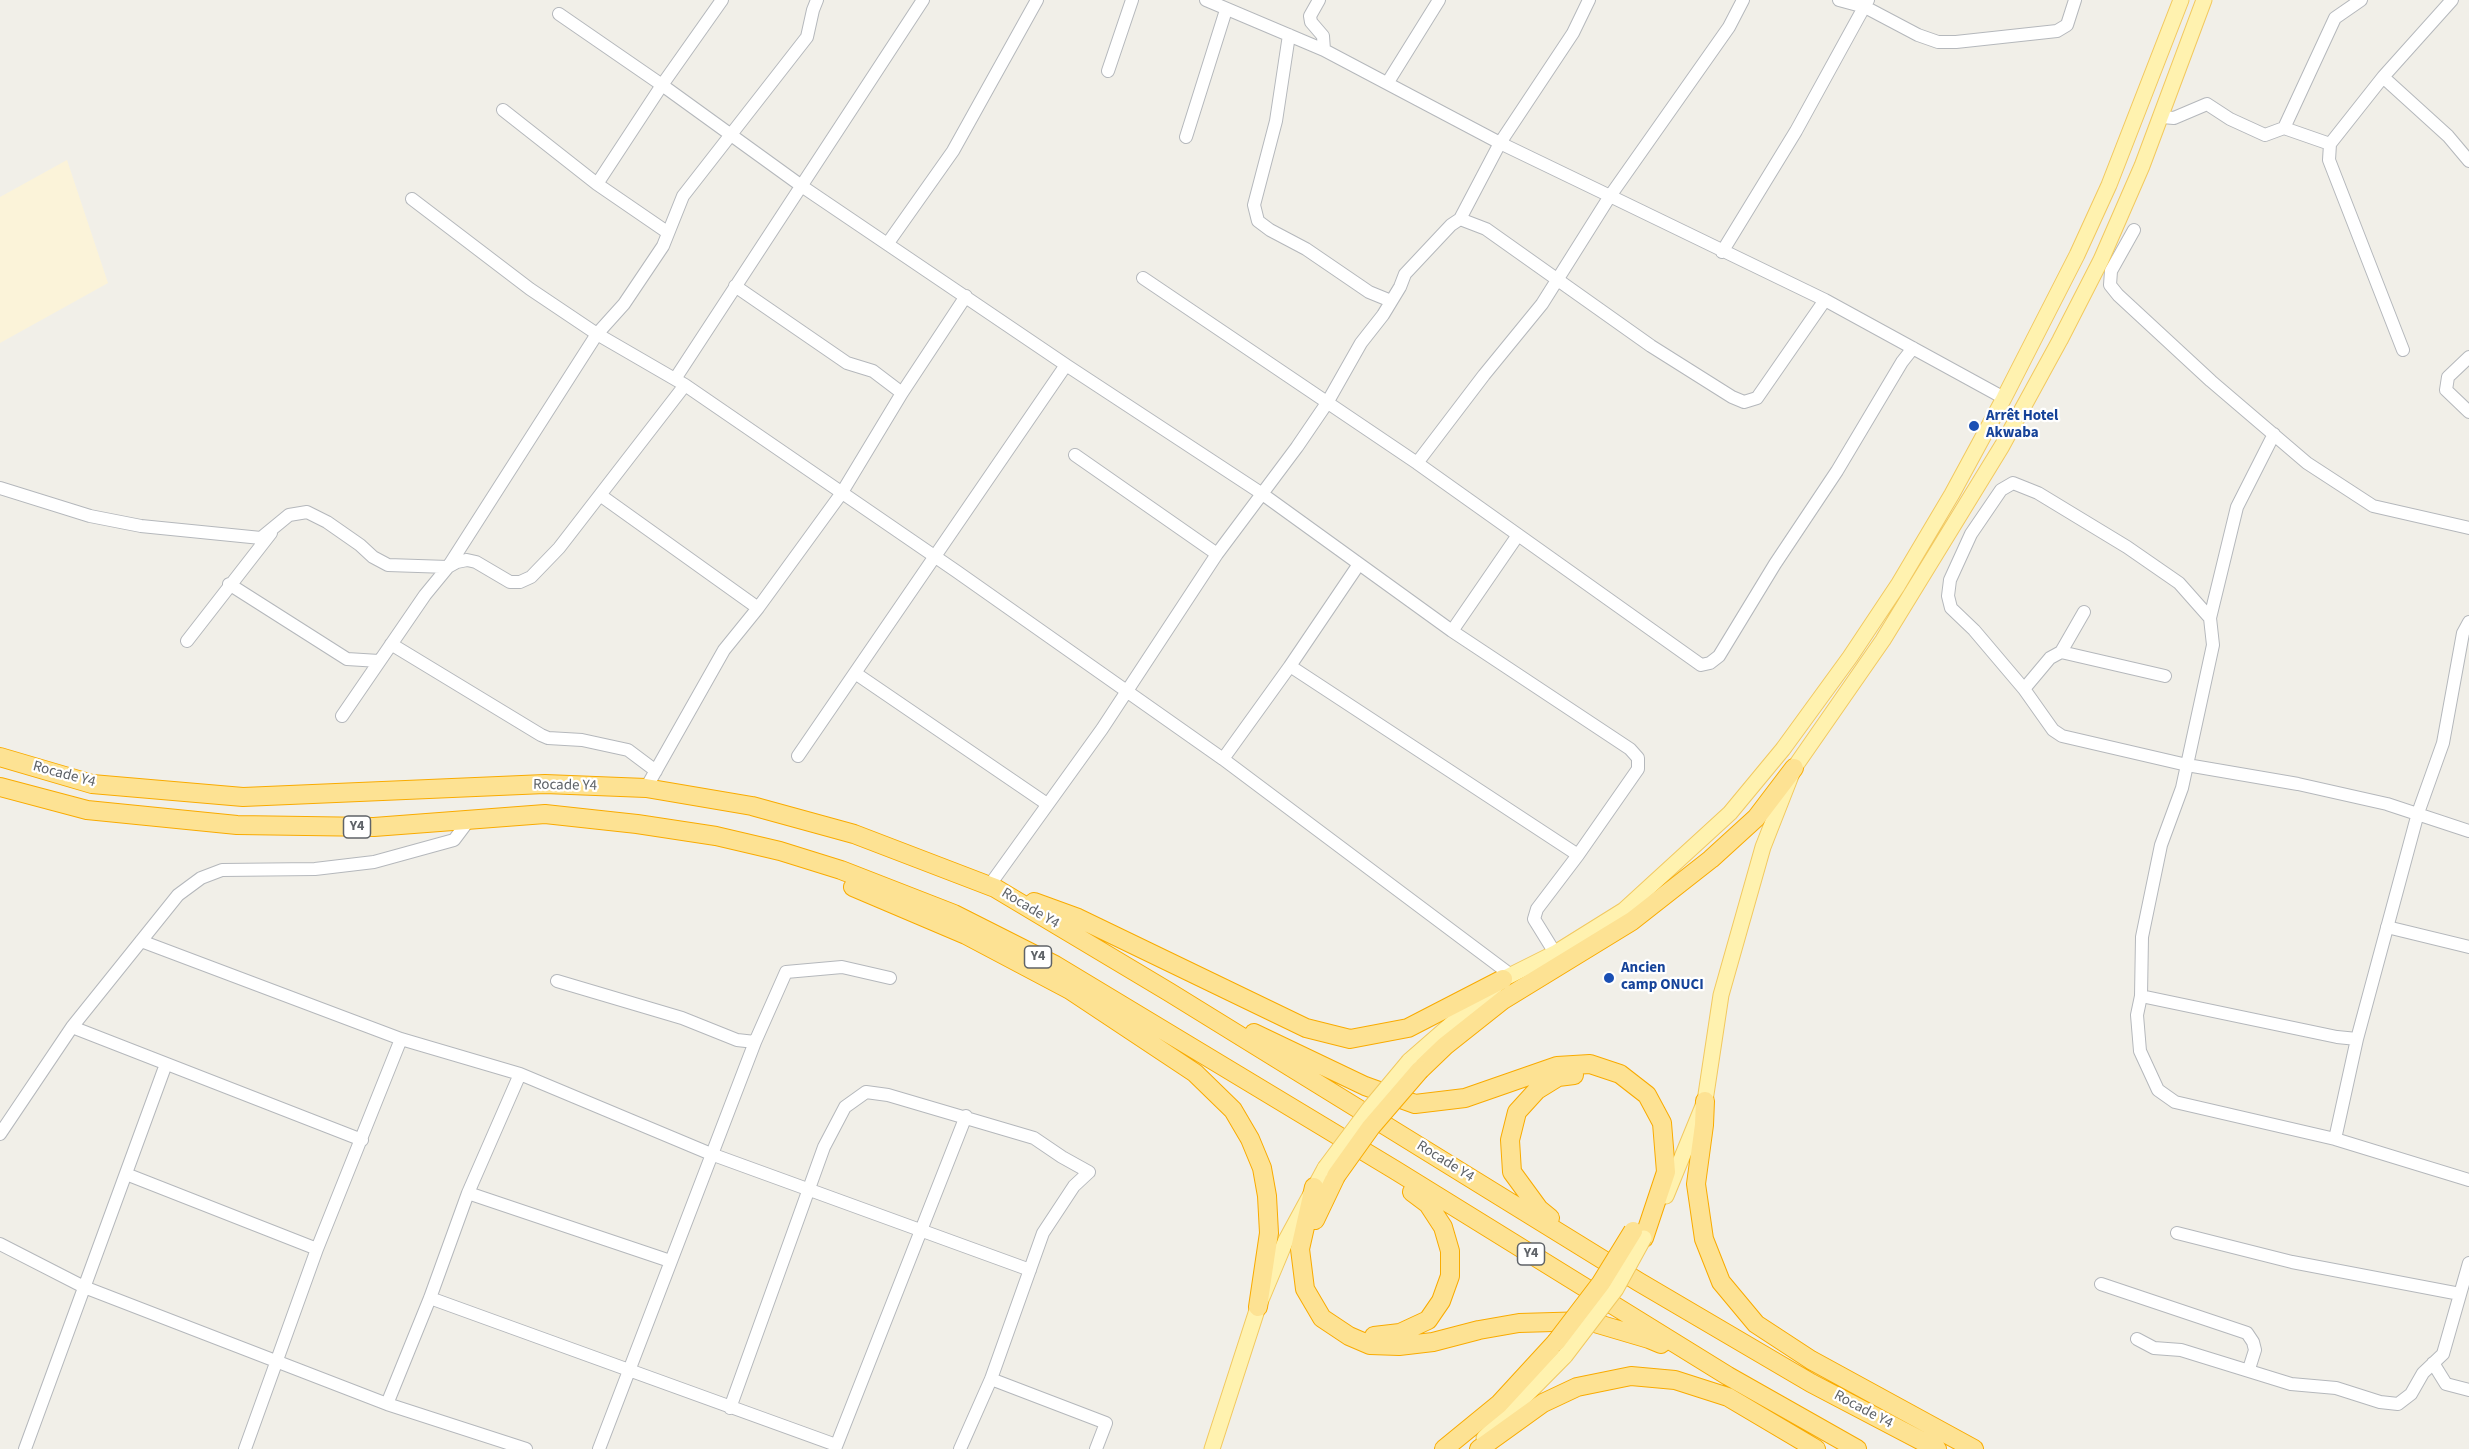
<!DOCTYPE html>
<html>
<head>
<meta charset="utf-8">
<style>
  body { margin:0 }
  canvas { display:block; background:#f1efe8 }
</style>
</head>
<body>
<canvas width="2469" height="1449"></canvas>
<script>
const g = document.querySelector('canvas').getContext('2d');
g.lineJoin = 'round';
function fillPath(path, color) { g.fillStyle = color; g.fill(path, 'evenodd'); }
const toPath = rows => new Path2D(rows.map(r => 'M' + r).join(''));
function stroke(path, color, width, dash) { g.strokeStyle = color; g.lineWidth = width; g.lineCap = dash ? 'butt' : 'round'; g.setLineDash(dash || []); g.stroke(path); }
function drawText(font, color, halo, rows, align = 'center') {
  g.font = font + ' "Source Sans 3",sans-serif'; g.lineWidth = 4.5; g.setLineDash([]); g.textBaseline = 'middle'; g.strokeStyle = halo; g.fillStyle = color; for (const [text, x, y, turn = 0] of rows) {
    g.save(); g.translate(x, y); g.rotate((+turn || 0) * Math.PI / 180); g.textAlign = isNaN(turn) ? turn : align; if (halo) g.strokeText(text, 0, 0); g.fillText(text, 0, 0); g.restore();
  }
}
fillPath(toPath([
  [67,160,108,283,0,343,0,197]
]), '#fbf3d9');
const minor = toPath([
  [1206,0,1324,50,1500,143,1610,196,1729,27,1743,0],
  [1319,0,1310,16,1311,22,1323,36,1324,50],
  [1839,0,1865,7,1918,35,1938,42,1956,42,2057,31,2067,25,2075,0],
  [559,14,662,85,803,187,1066,365],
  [1289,35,1276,121,1254,205,1258,221,1270,230,1306,249,1369,292,1391,301],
  [1108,71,1132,0],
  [2383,77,2448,136,2469,161],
  [1388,82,1439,0],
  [503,110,597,184,667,232],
  [2162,117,2174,118,2207,104,2230,119,2265,135,2284,128,2330,144,2383,77,2452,0],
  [2284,128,2335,18,2361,0],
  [1186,137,1226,10],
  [2330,144,2329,160,2403,350],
  [597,184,662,85,722,0],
  [412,199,530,289,597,334,685,385,956,571,1223,759,1511,975],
  [1460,219,1500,143,1573,33,1589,0],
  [2134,230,2111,271,2110,285,2118,295,2211,381,2307,463,2373,506,2469,528],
  [888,243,953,151,1037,0],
  [1722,252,1796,131,1868,0],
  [1143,278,1417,463,1701,665,1710,663,1719,656,1775,564,1837,471,1902,362,1913,348],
  [735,286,847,363,873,371,902,393],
  [2469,357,2448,377,2446,390,2469,412],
  [675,379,923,0],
  [2274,434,2237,507,2210,618,2213,645,2182,788,2161,845,2142,937,2141,996,2337,1037,2357,1039,2335,1139],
  [1075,455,1217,554],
  [1417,463,1484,375,1542,304,1610,196,1825,300,2004,398],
  [0,488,90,516,141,526,261,538,289,515,307,512,327,522,360,545,373,557,388,565,448,567,597,334,624,304,663,246,683,196,807,37,813,10,817,0],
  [600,495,758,608,841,494,902,393,966,296],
  [1359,564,1290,666,1578,855],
  [229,584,347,659,379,661],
  [2210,618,2179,583,2127,547,2038,493,2013,483,2001,490,1971,534,1950,580,1948,596,1951,608,1974,630,2024,689,2053,730,2062,736,2187,765,2298,784,2387,804,2469,831],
  [1452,631,1518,535],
  [187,641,271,533],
  [391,644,541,735,548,738,582,740,628,750,656,771],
  [2061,652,2084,612],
  [855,673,1047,804],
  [2024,689,2050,658,2061,652,2165,676],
  [342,716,425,595,448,567,457,562,467,560,476,562,510,582,520,582,531,577,559,548,685,385],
  [798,756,1066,365,1261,493,1452,631,1630,749,1638,758,1638,769,1578,855,1537,909,1534,919,1555,953],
  [1223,759,1290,666],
  [646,788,724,650,758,608],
  [989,886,1102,729,1217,554,1297,447,1327,403,1361,343,1383,315,1400,287,1405,274,1451,225,1460,219,1486,229,1651,346,1732,397,1744,402,1757,398,1825,300],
  [2387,927,2469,947],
  [141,941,401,1039,520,1074,711,1154,1030,1270],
  [557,981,682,1018,737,1040,755,1042],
  [2141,996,2137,1015,2140,1051,2158,1090,2175,1102,2335,1139,2469,1180],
  [72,1027,362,1140],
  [2357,1039,2418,813,2443,743,2463,633,2469,622],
  [0,1134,72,1027,178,895,201,878,222,870,315,869,374,862,454,840,469,820],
  [126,1174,317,1249],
  [468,1193,670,1261],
  [2177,1233,2292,1262,2460,1294],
  [0,1244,84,1287,387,1404,526,1449],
  [2101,1284,2247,1333,2253,1342,2255,1350,2249,1369],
  [430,1298,836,1445],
  [2137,1339,2154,1348,2181,1350,2291,1384,2336,1388,2380,1402,2398,1404,2411,1394,2423,1373,2443,1354,2469,1263],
  [2433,1363,2446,1384,2469,1390],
  [991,1379,1106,1423,1096,1449],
  [387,1404,430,1298,468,1193,520,1074],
  [730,1408,824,1147,845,1107,866,1092,888,1095,1034,1138,1062,1157,1089,1172,1074,1186,1043,1233,991,1379,960,1449],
  [25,1449,166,1064],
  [245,1449,317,1249,401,1039],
  [599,1449,755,1042,786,972,842,967,890,978],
  [835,1449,966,1116]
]);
const major = toPath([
  [1409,1061,1503,979,1555,953,1624,910,1730,813,1783,749,1850,657,1898,585,1952,494,2004,398,2077,255,2109,185,2181,0],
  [1666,1196,1705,1101,1721,995,1763,847,1794,768,1883,640,2002,446,2060,340,2101,260,2142,166,2204,0],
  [1484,1438,1565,1356],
  [1212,1449,1258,1307,1286,1240,1325,1168]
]);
const highway = toPath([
  [0,757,92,784,243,797,545,784,646,788,752,806,854,834,995,888,1169,992,1639,1282,1811,1383,1937,1449],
  [0,787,87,810,237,825,374,827,545,814,637,824,716,836,780,851,841,870,954,914,1055,965,1395,1170,1728,1376,1857,1449],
  [853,887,966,935,1070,990,1195,1073,1233,1110,1250,1139,1262,1168,1267,1196,1269,1233,1258,1307],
  [1034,902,1078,918,1306,1028,1350,1039,1408,1028,1503,979],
  [1254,1033,1365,1086,1415,1104,1465,1098,1557,1066,1590,1064,1620,1074,1647,1095,1662,1123,1666,1172,1644,1238],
  [1420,1070,1445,1046,1503,1000,1632,921,1711,859,1756,818,1794,768],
  [1705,1101,1704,1125,1696,1184,1704,1239,1721,1282,1756,1324,1811,1360,1974,1449],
  [1314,1187,1300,1249,1305,1289,1322,1318,1349,1336,1370,1345,1399,1346,1433,1342,1479,1330,1519,1323,1588,1321,1649,1339,1661,1344],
  [1550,1218,1539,1209,1512,1172,1510,1140,1517,1112,1537,1090,1558,1077,1574,1075],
  [1315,1220,1336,1176],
  [1374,1336,1400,1333,1428,1320,1441,1301,1450,1276,1450,1251,1443,1227,1428,1204,1412,1192],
  [1444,1449,1499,1404,1556,1342],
  [1479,1449,1543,1403,1577,1387,1631,1376,1675,1380,1728,1397,1816,1449]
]);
stroke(minor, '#b5b8bc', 14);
stroke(major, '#f2c960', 17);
stroke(highway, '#f9ab00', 20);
stroke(minor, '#fff', 12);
stroke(major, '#fff2af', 15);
stroke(highway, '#fde293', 18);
const majorBridge = toPath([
  [1325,1168,1369,1109,1409,1061],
  [1565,1356,1616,1289,1644,1238]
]);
const highwayBridge = toPath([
  [1336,1176,1371,1127,1420,1070],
  [1556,1342,1601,1283,1633,1231]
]);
stroke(majorBridge, '#f2c960', 17, []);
stroke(highwayBridge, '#f9ab00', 20, []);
stroke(majorBridge, '#fff2af', 15);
stroke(highwayBridge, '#fde293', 18);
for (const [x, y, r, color] of [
  [1974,426,6,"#1a4fb4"],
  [1609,978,6,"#1a4fb4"]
]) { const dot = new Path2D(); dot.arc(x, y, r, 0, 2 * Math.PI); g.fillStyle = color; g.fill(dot); stroke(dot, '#fff', 2); }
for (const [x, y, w] of [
  [357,827,27],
  [1038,957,27],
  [1531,1254,27]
]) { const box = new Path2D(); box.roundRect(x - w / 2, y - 11, w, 22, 4.5); g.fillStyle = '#fff'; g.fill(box); stroke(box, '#5f6368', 1.5); }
drawText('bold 14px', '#5f6368', null, [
  ["Y4",357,827],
  ["Y4",1038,957],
  ["Y4",1531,1254]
]);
drawText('bold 15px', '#164399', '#fff', [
  ["Arrêt Hotel",1986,417],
  ["Akwaba",1986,434],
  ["Ancien",1621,969],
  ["camp ONUCI",1621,986]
], 'left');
drawText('15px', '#5f6368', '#fff', [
  ["Rocade Y4",64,775,15],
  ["Rocade Y4",565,786,1],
  ["Rocade Y4",1030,909,31],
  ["Rocade Y4",1445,1162,32],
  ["Rocade Y4",1863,1410,28]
]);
</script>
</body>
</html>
